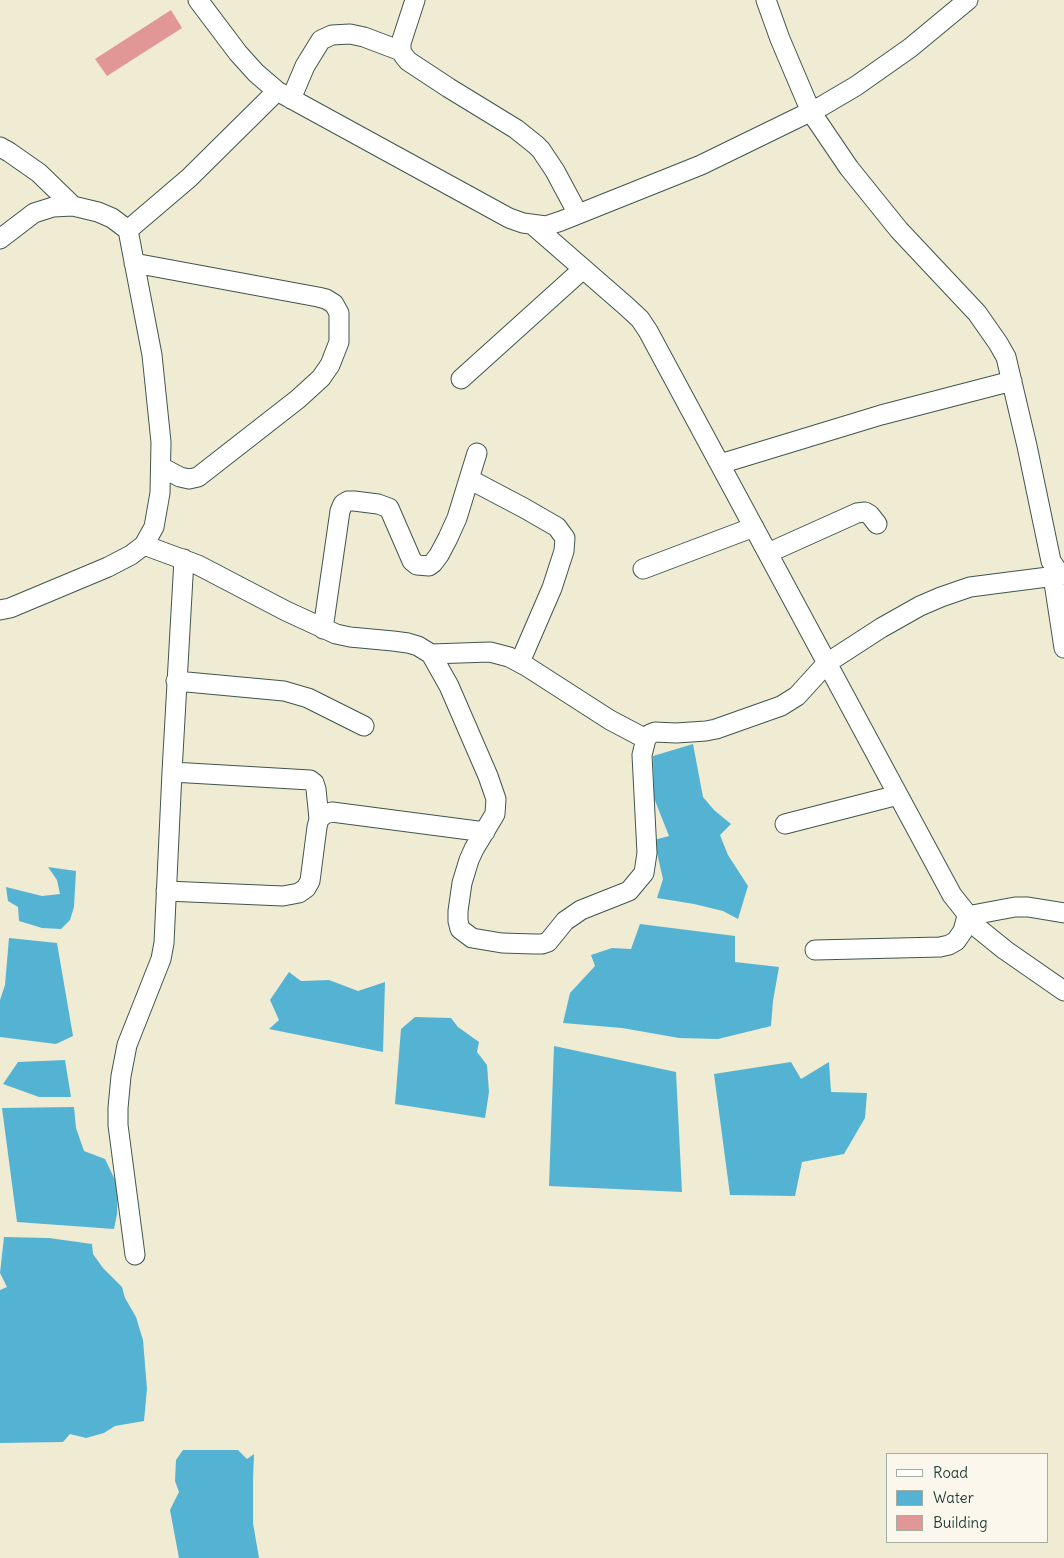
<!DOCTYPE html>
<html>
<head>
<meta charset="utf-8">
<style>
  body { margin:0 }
  #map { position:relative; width:1064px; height:1558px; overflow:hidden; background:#f0ebd3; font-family:Delius,sans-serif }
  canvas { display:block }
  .legend { position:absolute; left:886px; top:1453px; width:162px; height:90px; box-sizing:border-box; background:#fbf7ec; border:1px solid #a3ada2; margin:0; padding:6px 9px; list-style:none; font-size:15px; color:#1f3d34 }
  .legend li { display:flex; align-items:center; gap:10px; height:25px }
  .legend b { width:25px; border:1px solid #a3ada2 }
</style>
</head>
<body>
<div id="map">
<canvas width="1064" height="1558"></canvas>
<ul class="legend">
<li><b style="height:6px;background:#fff"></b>Road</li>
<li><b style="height:14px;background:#54b3d3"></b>Water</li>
<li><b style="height:14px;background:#e09796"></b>Building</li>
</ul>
</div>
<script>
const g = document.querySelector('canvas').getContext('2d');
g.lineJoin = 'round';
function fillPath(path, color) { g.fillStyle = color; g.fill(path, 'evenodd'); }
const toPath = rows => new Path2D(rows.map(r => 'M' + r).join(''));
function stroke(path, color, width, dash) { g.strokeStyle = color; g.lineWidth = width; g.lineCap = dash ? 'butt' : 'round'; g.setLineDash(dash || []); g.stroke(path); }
fillPath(toPath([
  [693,744,703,797,714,810,731,824,720,835,728,855,748,886,738,919,723,911,694,904,657,898,663,879,654,840,669,836,654,798,653,756],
  [48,867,76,871,74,907,70,920,61,929,42,928,19,921,18,907,8,901,6,887,42,896,60,894,57,880],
  [640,924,735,936,735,962,779,967,773,1001,771,1026,718,1039,679,1038,622,1028,563,1023,570,993,595,966,591,955,612,948,631,949],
  [9,938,57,943,73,1036,56,1044,0,1037,0,1000,5,985],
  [289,972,301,981,329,980,358,991,385,982,383,1052,269,1029,279,1020,270,1000],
  [415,1017,451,1018,458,1027,479,1042,477,1052,487,1065,489,1092,485,1118,395,1104,401,1029],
  [554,1046,676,1072,682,1192,549,1186],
  [65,1060,71,1097,39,1097,3,1084,18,1062],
  [791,1062,801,1079,829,1062,831,1092,867,1093,865,1118,844,1154,802,1162,795,1196,730,1195,714,1074],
  [74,1107,76,1128,84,1151,105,1159,118,1186,117,1214,114,1229,17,1222,2,1108],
  [4,1237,49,1238,92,1244,93,1254,103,1268,122,1287,125,1298,136,1317,143,1340,147,1389,144,1421,115,1426,104,1433,86,1438,70,1434,63,1442,0,1443,0,1290,7,1287,0,1273],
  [183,1450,238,1450,247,1459,254,1454,253,1480,253,1523,259,1558,179,1558,170,1510,179,1492,175,1481,176,1460]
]), '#54b3d3');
fillPath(toPath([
  [171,10,182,28,107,76,95,59]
]), '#e09796');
const minor = toPath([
  [198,0,238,53,256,73,277,91,509,218,523,223,546,226,561,221,701,165,822,106,856,86,910,48,968,0],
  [415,0,401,43,401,51,404,56,408,61,449,88,516,129,536,145,541,150,555,171,578,214],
  [766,0,780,39,811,112,849,168,899,230,977,313,998,343,1006,357,1027,446,1051,561,1057,570,1064,574],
  [291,99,305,66,321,40,332,35,350,34,364,37,401,51],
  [0,147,9,152,39,173,73,206],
  [533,225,626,306,640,319,648,331,952,895,979,929,1005,950,1064,991],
  [0,239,34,213,53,207,73,206,98,212,112,218,128,230],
  [134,263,318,297,326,299,334,304,339,313,339,342,330,365,321,378,298,399,198,477,189,479,180,477,161,467],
  [461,379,583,269],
  [720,464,881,415,1012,381],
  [469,479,524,508,557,527,565,538,564,551,552,588,520,662],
  [144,545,198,565,286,611,336,634,350,637,393,641,408,643,418,646,431,654,449,686,488,776,496,799,495,814,474,849,469,860,462,883,458,911,458,921,460,929,472,938,502,943,534,944,542,944,548,942,565,921,581,910,629,891,644,873,647,853,642,755,646,739,650,734,655,732,676,733,706,731,716,729,781,706,797,696,827,663,881,628,920,606,941,597,970,587,1064,575],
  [768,553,857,513,865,512,870,515,877,524],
  [643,569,754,527],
  [1053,576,1064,648],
  [0,610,10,608,108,567,131,555,144,545,154,527,160,493,161,442,152,355,128,230,189,178,277,91],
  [323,629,340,511,343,504,348,501,354,501,378,504,389,508,412,561,417,565,429,566,433,563,439,555,448,538,457,518,477,453],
  [431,654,490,652,509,657,526,666,610,720,646,739],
  [176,681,284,691,308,698,364,726],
  [172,772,310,780,314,783,316,789,319,819],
  [785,824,898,795],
  [166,891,283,896,299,893,306,888,310,881,317,827,319,819,325,814,332,812,485,832],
  [815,950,940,947,949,945,956,941,963,931,967,916,1015,907,1028,907,1064,913],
  [135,1255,118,1125,118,1108,121,1076,127,1045,161,959,164,943,172,772,184,559]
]);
stroke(minor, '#3e574c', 21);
stroke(minor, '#fff', 19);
</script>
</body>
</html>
